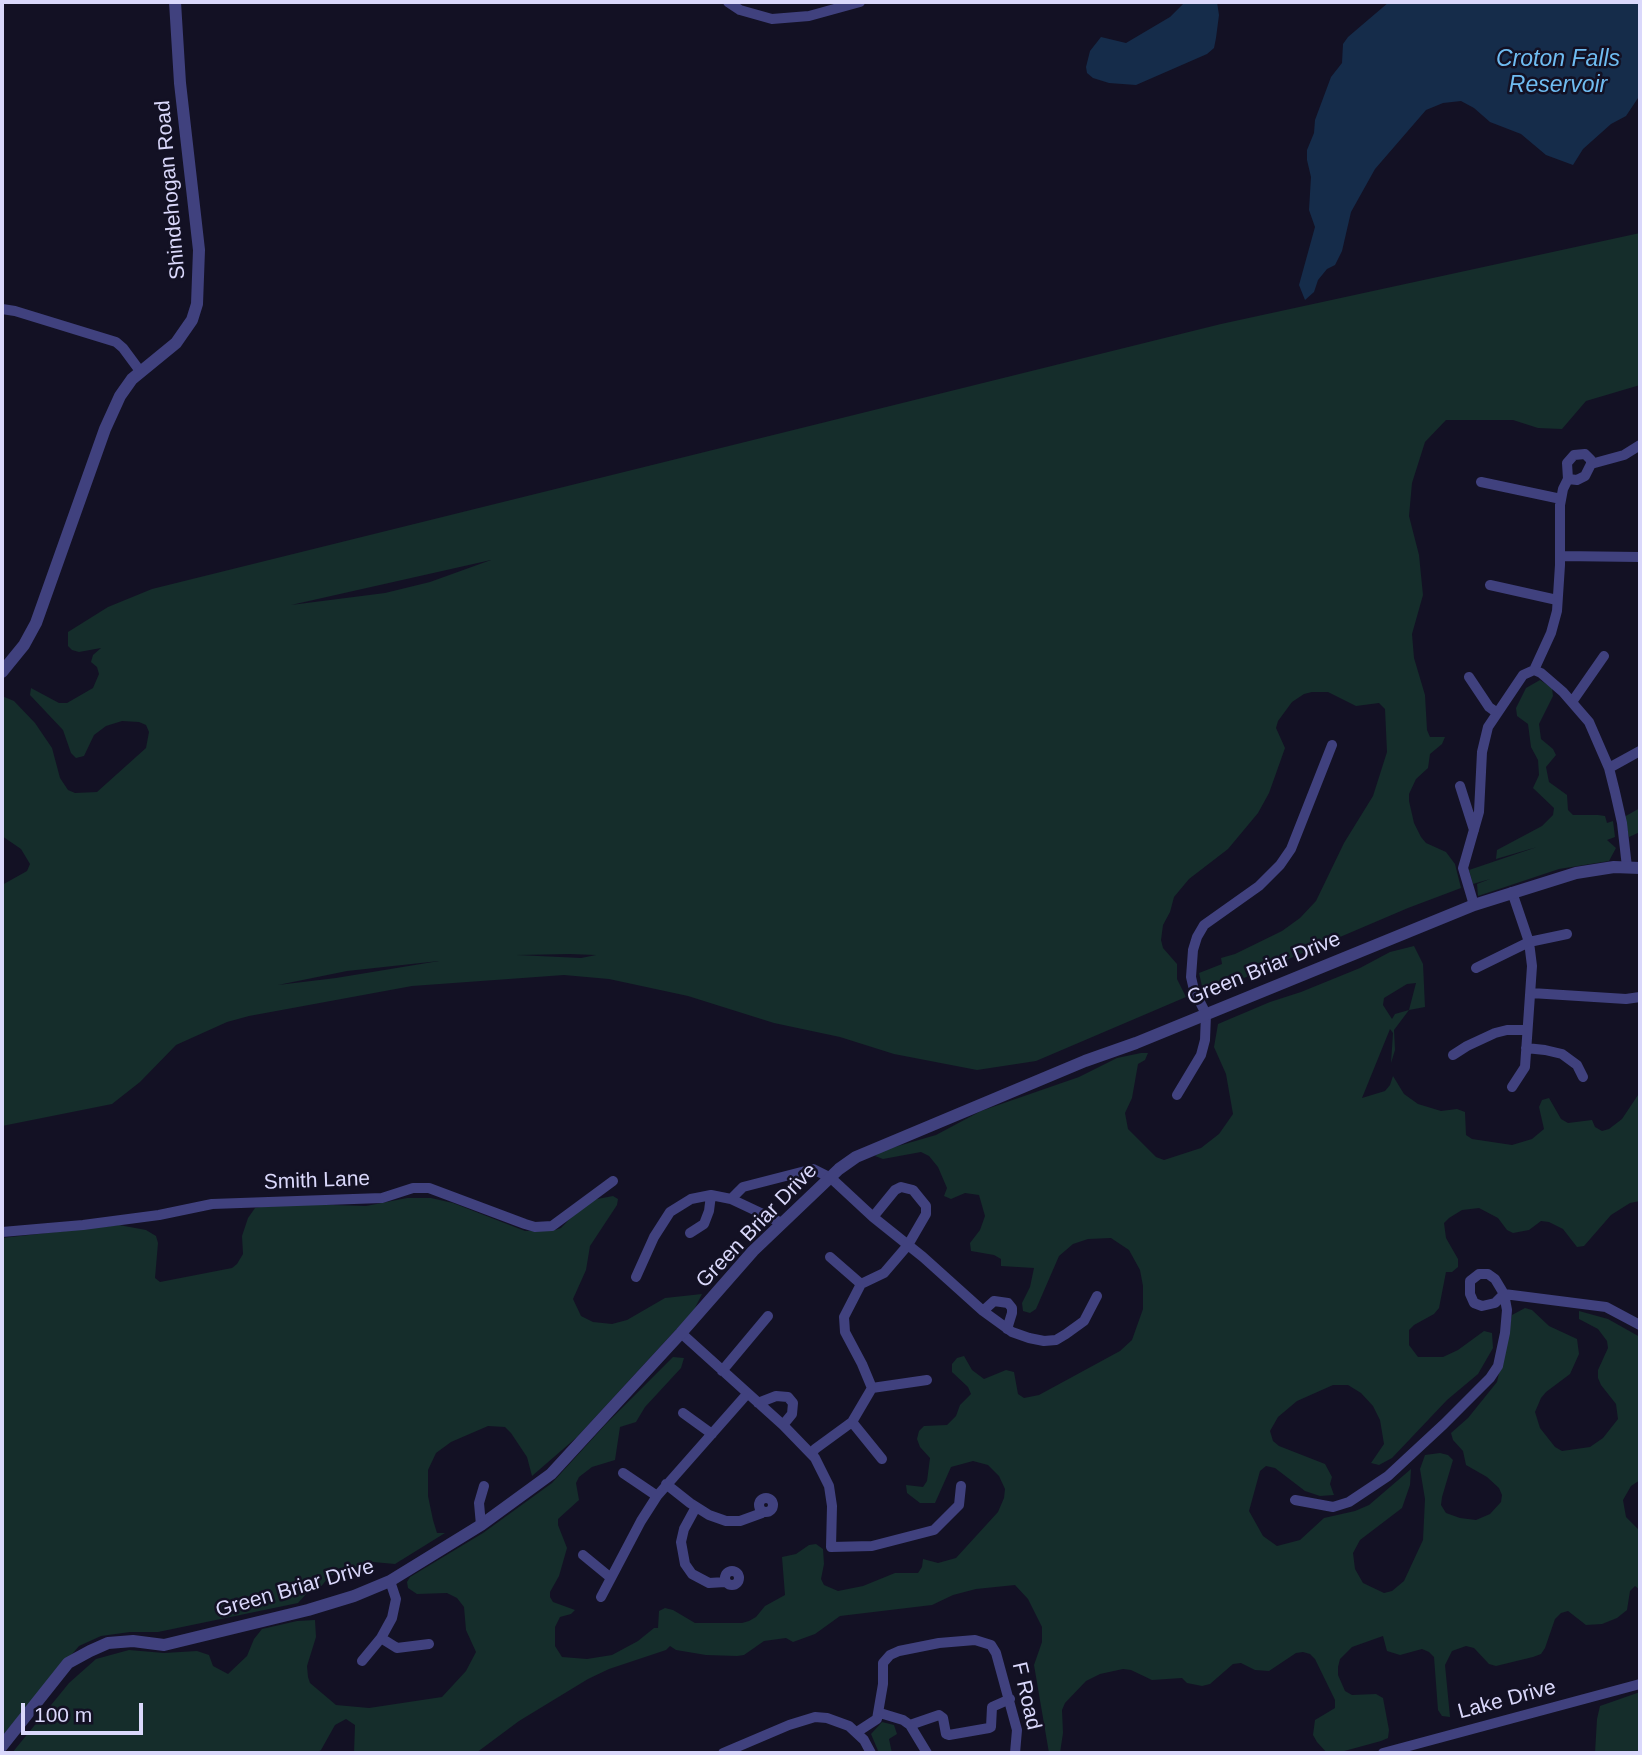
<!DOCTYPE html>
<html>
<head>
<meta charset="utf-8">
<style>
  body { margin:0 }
  #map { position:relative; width:1642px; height:1755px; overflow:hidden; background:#131124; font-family:Helvetica,sans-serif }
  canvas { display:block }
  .frame { position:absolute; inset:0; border:4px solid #dad8fb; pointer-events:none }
  .scale { position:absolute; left:21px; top:1703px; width:122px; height:32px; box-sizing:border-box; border:4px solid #dad8fb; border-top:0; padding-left:9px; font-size:21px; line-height:24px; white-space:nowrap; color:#dad8fb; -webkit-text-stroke:5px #131124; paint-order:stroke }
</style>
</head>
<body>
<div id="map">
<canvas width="1642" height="1755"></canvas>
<div class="frame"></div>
<div class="scale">100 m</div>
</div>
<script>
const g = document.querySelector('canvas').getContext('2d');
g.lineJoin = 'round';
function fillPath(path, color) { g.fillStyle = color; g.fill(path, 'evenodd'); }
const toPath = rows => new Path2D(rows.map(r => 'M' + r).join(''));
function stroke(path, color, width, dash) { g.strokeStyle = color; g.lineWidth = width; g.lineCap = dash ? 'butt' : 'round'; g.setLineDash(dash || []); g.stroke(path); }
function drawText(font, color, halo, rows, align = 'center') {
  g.font = font + ' Helvetica,sans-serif'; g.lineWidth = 5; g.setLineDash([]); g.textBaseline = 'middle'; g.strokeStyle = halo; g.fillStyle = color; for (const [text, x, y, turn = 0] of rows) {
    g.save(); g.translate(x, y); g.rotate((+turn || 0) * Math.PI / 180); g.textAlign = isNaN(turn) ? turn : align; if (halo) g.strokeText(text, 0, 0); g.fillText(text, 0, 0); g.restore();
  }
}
fillPath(toPath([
  [1640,233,1640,385,1586,401,1562,429,1538,428,1513,420,1446,420,1425,442,1412,483,1409,516,1419,555,1423,595,1412,634,1414,658,1425,695,1427,730,1430,737,1445,737,1442,744,1430,754,1428,768,1416,779,1409,794,1409,801,1414,823,1421,837,1426,843,1446,852,1455,864,1461,888,1408,908,1204,995,1199,973,1222,964,1221,958,1235,954,1282,931,1300,918,1316,901,1344,843,1373,796,1387,752,1385,709,1379,703,1356,706,1328,692,1312,692,1304,694,1292,702,1278,721,1276,728,1285,748,1269,793,1258,813,1228,849,1189,879,1174,897,1170,912,1163,925,1161,940,1163,948,1177,964,1177,979,1186,997,1036,1061,977,1070,894,1054,840,1037,774,1023,688,996,609,979,564,975,412,986,249,1016,227,1022,176,1045,140,1082,112,1104,2,1126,2,885,27,871,30,864,21,849,2,836,2,696,14,701,35,723,52,748,60,778,68,790,75,793,97,792,146,748,149,732,146,725,139,722,122,721,106,726,94,735,84,756,76,758,71,753,63,730,30,695,31,688,59,703,67,703,93,688,99,674,97,667,91,662,93,655,101,648,79,652,72,650,68,646,68,632,108,607,152,589,1221,324],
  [491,560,430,582,385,593,291,605],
  [570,954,596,955,581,958,517,955],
  [439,961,336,978,278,985,347,971],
  [1540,680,1552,688,1553,696,1539,724,1541,739,1553,749,1556,755,1546,767,1549,782,1567,795,1568,810,1573,815,1598,815,1605,816,1607,823,1613,821,1615,837,1607,840,1616,848,1609,861,1559,869,1478,896,1477,884,1490,879,1473,884,1469,870,1537,847,1496,859,1497,850,1542,826,1553,815,1554,808,1533,788,1539,775,1538,760,1531,747,1528,724,1517,716,1516,708,1526,688],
  [1640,808,1640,832,1629,837,1624,817],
  [1414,946,1423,964,1425,1007,1409,1010,1394,1030,1395,1050,1391,1063,1393,1033,1390,1029,1362,1098,1385,1091,1390,1085,1393,1076,1404,1094,1418,1104,1441,1111,1457,1109,1465,1112,1466,1135,1472,1139,1512,1145,1532,1139,1544,1129,1539,1107,1542,1100,1549,1098,1561,1119,1568,1123,1592,1120,1595,1127,1602,1131,1609,1129,1622,1119,1640,1092,1640,1201,1630,1203,1611,1215,1584,1246,1577,1247,1563,1229,1549,1222,1541,1221,1529,1230,1513,1233,1507,1230,1498,1218,1479,1208,1462,1210,1449,1218,1444,1223,1446,1238,1458,1259,1458,1267,1452,1272,1446,1272,1439,1308,1434,1314,1414,1325,1409,1330,1409,1345,1418,1357,1443,1357,1458,1350,1484,1331,1492,1333,1493,1348,1478,1374,1447,1400,1392,1458,1379,1465,1371,1463,1384,1444,1380,1420,1373,1406,1361,1393,1348,1385,1333,1385,1297,1401,1278,1417,1270,1431,1273,1441,1279,1446,1325,1464,1332,1477,1330,1484,1334,1495,1320,1496,1305,1491,1275,1468,1266,1466,1260,1471,1249,1511,1263,1536,1277,1546,1300,1540,1324,1518,1355,1511,1369,1505,1411,1469,1410,1485,1402,1508,1360,1540,1353,1553,1355,1569,1363,1583,1384,1593,1392,1591,1404,1581,1423,1540,1425,1499,1420,1469,1425,1455,1440,1453,1448,1455,1453,1460,1442,1497,1441,1505,1446,1513,1460,1518,1476,1520,1490,1514,1501,1502,1502,1495,1499,1488,1487,1477,1466,1465,1463,1451,1453,1440,1451,1433,1468,1418,1497,1382,1512,1315,1525,1308,1532,1310,1549,1326,1577,1339,1579,1354,1570,1374,1546,1392,1541,1398,1535,1412,1540,1428,1555,1447,1562,1451,1590,1447,1603,1438,1618,1419,1616,1404,1601,1385,1598,1378,1598,1370,1608,1348,1607,1341,1598,1329,1579,1319,1579,1311,1608,1319,1640,1337,1640,1480,1631,1486,1623,1500,1626,1517,1640,1531,1640,1590,1635,1586,1630,1591,1627,1610,1617,1618,1602,1624,1586,1625,1568,1611,1561,1613,1555,1619,1545,1648,1541,1654,1533,1657,1496,1666,1489,1664,1474,1648,1466,1646,1452,1651,1445,1665,1450,1717,1442,1716,1438,1710,1434,1657,1429,1652,1422,1649,1400,1655,1387,1651,1383,1636,1352,1647,1340,1659,1338,1667,1338,1675,1345,1691,1352,1695,1376,1694,1383,1698,1389,1730,1388,1738,1381,1741,1337,1753,1327,1753,1317,1742,1313,1735,1315,1720,1335,1708,1335,1700,1315,1659,1310,1654,1303,1652,1296,1653,1269,1671,1255,1670,1241,1663,1233,1664,1210,1684,1202,1686,1187,1683,1182,1678,1152,1680,1131,1670,1123,1669,1100,1674,1086,1681,1065,1703,1062,1710,1063,1733,1060,1753,1049,1753,1034,1665,1042,1642,1042,1627,1028,1599,1015,1585,976,1589,953,1595,932,1605,840,1616,815,1634,793,1642,786,1638,764,1641,744,1655,737,1656,706,1655,676,1650,670,1646,666,1650,609,1669,588,1679,519,1721,476,1753,354,1753,355,1725,346,1719,335,1725,321,1750,316,1753,12,1753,69,1683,96,1659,129,1650,164,1653,197,1651,209,1655,213,1666,228,1674,247,1656,254,1639,262,1629,297,1621,315,1620,316,1637,307,1666,308,1677,310,1683,336,1705,369,1708,442,1697,466,1671,476,1652,466,1630,464,1607,457,1598,447,1593,417,1594,408,1588,407,1582,410,1577,483,1533,552,1483,605,1425,673,1357,684,1358,681,1368,645,1407,636,1422,620,1427,615,1460,592,1467,579,1477,576,1483,579,1500,558,1519,558,1525,567,1548,559,1576,550,1592,550,1597,553,1602,575,1610,571,1614,560,1617,555,1627,555,1646,562,1657,587,1659,612,1655,638,1641,654,1628,658,1628,659,1611,665,1608,673,1610,695,1623,742,1623,749,1621,756,1617,765,1606,785,1595,782,1557,796,1554,809,1545,816,1544,823,1549,824,1564,821,1579,824,1585,838,1591,863,1586,895,1573,918,1573,922,1567,923,1559,938,1563,956,1558,998,1512,1004,1498,1005,1489,999,1476,988,1465,973,1461,951,1467,935,1503,920,1503,907,1493,906,1485,923,1487,927,1481,930,1458,920,1447,917,1439,919,1431,924,1426,947,1425,956,1416,960,1405,971,1394,968,1387,952,1372,952,1364,957,1358,964,1356,972,1370,984,1379,1006,1370,1014,1372,1018,1394,1024,1398,1039,1395,1120,1351,1132,1340,1143,1309,1143,1286,1140,1270,1129,1250,1111,1238,1088,1239,1073,1244,1059,1256,1036,1309,1030,1313,1023,1311,1022,1303,1030,1287,1034,1268,1001,1266,1001,1259,994,1255,971,1251,970,1243,980,1230,985,1216,979,1195,965,1193,951,1199,944,1196,947,1188,938,1167,929,1156,921,1152,883,1159,875,1156,881,1151,936,1135,981,1111,1079,1077,1117,1058,1141,1053,1148,1053,1145,1060,1138,1064,1132,1098,1125,1113,1128,1129,1156,1157,1164,1160,1201,1148,1219,1134,1233,1114,1226,1074,1214,1047,1218,1024,1270,1002,1301,992,1360,968,1390,952],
  [1416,983,1409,1010,1395,1014,1392,1019,1383,1005,1384,998,1407,984],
  [613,1196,618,1199,617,1205,590,1246,586,1270,573,1299,581,1316,593,1322,612,1324,627,1320,665,1298,702,1294,694,1310,577,1437,532,1476,527,1457,511,1433,505,1427,488,1426,451,1442,436,1453,428,1470,428,1496,433,1520,437,1533,445,1533,395,1564,373,1562,352,1573,334,1574,329,1577,318,1590,307,1593,298,1603,158,1632,130,1632,101,1636,79,1646,2,1736,2,1238,119,1225,146,1230,156,1236,158,1243,155,1278,160,1282,232,1268,237,1264,243,1254,242,1236,248,1218,255,1208,261,1207,300,1204,366,1206,407,1198,431,1198,453,1203,525,1231,555,1230,561,1228,584,1204,592,1200],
  [1640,1692,1640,1753,1595,1753,1597,1719,1600,1706],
  [882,1722,894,1725,897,1734,889,1739,892,1753,879,1753,871,1734]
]), '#152d2b');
fillPath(toPath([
  [1185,2,1217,2,1219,15,1216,38,1214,48,1207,54,1136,85,1109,83,1093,78,1087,73,1086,67,1090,51,1101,37,1126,43,1170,17],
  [1389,2,1640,2,1640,95,1626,116,1611,124,1583,149,1573,165,1546,155,1521,134,1490,122,1474,108,1461,101,1443,103,1426,110,1375,169,1351,212,1342,251,1335,265,1327,269,1318,280,1314,292,1305,300,1299,285,1315,227,1309,210,1311,177,1307,160,1307,150,1314,133,1315,120,1331,77,1342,63,1343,44,1348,37]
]), '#152c4a');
stroke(toPath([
  [728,2,740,10,772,19,809,16,860,2],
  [2,309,15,311,116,342,123,348,140,371],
  [1568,479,1577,480,1585,476,1591,464,1624,455,1640,445],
  [1481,482,1561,499],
  [1560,556,1640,557],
  [1490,585,1557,600],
  [1534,670,1551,633,1557,611,1560,565,1560,505,1563,489,1568,479,1567,463,1574,455,1585,454,1591,460,1591,464],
  [1469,677,1489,707,1496,712],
  [1572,702,1604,656],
  [1609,768,1640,751],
  [1460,786,1474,830],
  [1474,905,1463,868,1479,812,1482,752,1488,727,1523,675,1534,670,1541,673,1563,692,1589,722,1609,768,1615,792,1622,823,1627,867],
  [1476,968,1529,942,1567,934],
  [1531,993,1626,999,1640,997],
  [1526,1048,1545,1050,1562,1054,1577,1065,1583,1077],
  [1453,1055,1467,1046,1495,1033,1507,1030,1527,1030],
  [1512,1087,1525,1067,1532,966,1529,942,1512,892],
  [1177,1095,1201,1055,1205,1040,1206,1014,1194,990,1191,977,1193,950,1197,937,1204,925,1259,886,1280,865,1291,849,1332,745],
  [731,1199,743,1187,813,1169,831,1178,873,1217,923,1257,983,1311,1012,1332,1029,1338,1044,1341,1056,1340,1066,1334,1084,1321,1097,1296],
  [2,1232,83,1225,159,1215,212,1204,382,1198,413,1188,429,1188,525,1224,535,1227,552,1226,613,1181],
  [690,1233,704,1224,709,1211,711,1195],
  [830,1257,861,1284],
  [1479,1274,1488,1274,1495,1279,1504,1294,1495,1303,1482,1306,1474,1303,1470,1294,1470,1281,1479,1274],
  [636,1277,654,1237,670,1212,691,1199,711,1195,731,1199,782,1223],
  [983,1311,994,1301,1008,1303,1012,1308,1012,1313,1007,1329],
  [681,1333,783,1425,815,1458,829,1486,832,1506,831,1547,872,1546,934,1530,959,1505,961,1486],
  [722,1371,768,1316],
  [872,1388,862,1364,845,1332,844,1317,861,1284,884,1273,908,1245,926,1214,926,1206,913,1190,901,1187,895,1190,873,1217],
  [758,1403,776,1396,788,1397,793,1403,792,1414,783,1425],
  [683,1413,712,1434],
  [852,1422,882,1459],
  [812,1454,815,1449,852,1422,872,1388,927,1380],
  [623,1473,657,1496],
  [666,1484,690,1503,709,1515,726,1521,740,1521,762,1513],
  '759 1505a7 7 0 1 1 14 0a7 7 0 1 1-14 0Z',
  [1295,1500,1333,1507,1349,1502,1388,1476,1444,1424,1490,1378,1498,1366,1505,1333,1507,1310,1504,1294,1606,1307,1640,1325],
  [696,1507,684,1529,681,1542,685,1564,692,1574,709,1583,725,1582],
  [481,1525,479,1503,484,1486],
  [583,1555,611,1578],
  '725 1578a7 7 0 1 1 14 0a7 7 0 1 1-14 0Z',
  [601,1597,641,1521,657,1496,747,1394],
  [381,1638,397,1648,429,1644],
  [362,1661,381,1638,392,1618,396,1599,390,1581],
  [880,1713,903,1720,910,1725,927,1753],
  [910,1725,939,1715,943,1718,946,1734,949,1735,989,1728,991,1727,992,1707,1010,1699],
  [857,1732,877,1719,883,1684,883,1663,890,1655,899,1651,939,1643,975,1640,991,1645,996,1653,1017,1730,1015,1753],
  [723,1753,789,1725,815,1717,827,1718,849,1726,864,1740,871,1753],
  [1383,1753,1640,1684]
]), '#40417e', 10);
stroke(toPath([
  [2,672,24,645,36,623,105,429,120,396,132,379,176,343,192,320,197,304,199,250,180,83,175,2],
  [2,1746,68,1663,90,1651,108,1643,133,1641,164,1645,308,1610,354,1596,390,1581,481,1525,551,1474,681,1333,753,1251,839,1169,856,1157,1085,1061,1136,1043,1474,905,1576,873,1614,867,1640,868]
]), '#40417e', 12);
drawText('21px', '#dad8fb', '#131124', [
  ["Shindehogan Road",171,190,-95],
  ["Green Briar Drive",1264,969,-22],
  ["Smith Lane",317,1181,-2],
  ["Green Briar Drive",757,1226,-46],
  ["Green Briar Drive",295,1589,-16],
  ["F Road",1026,1696,77],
  ["Lake Drive",1507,1700,-15]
]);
drawText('italic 23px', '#6fbcf1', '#131124', [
  ["Croton Falls",1558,60],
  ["Reservoir",1558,86]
]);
</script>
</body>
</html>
